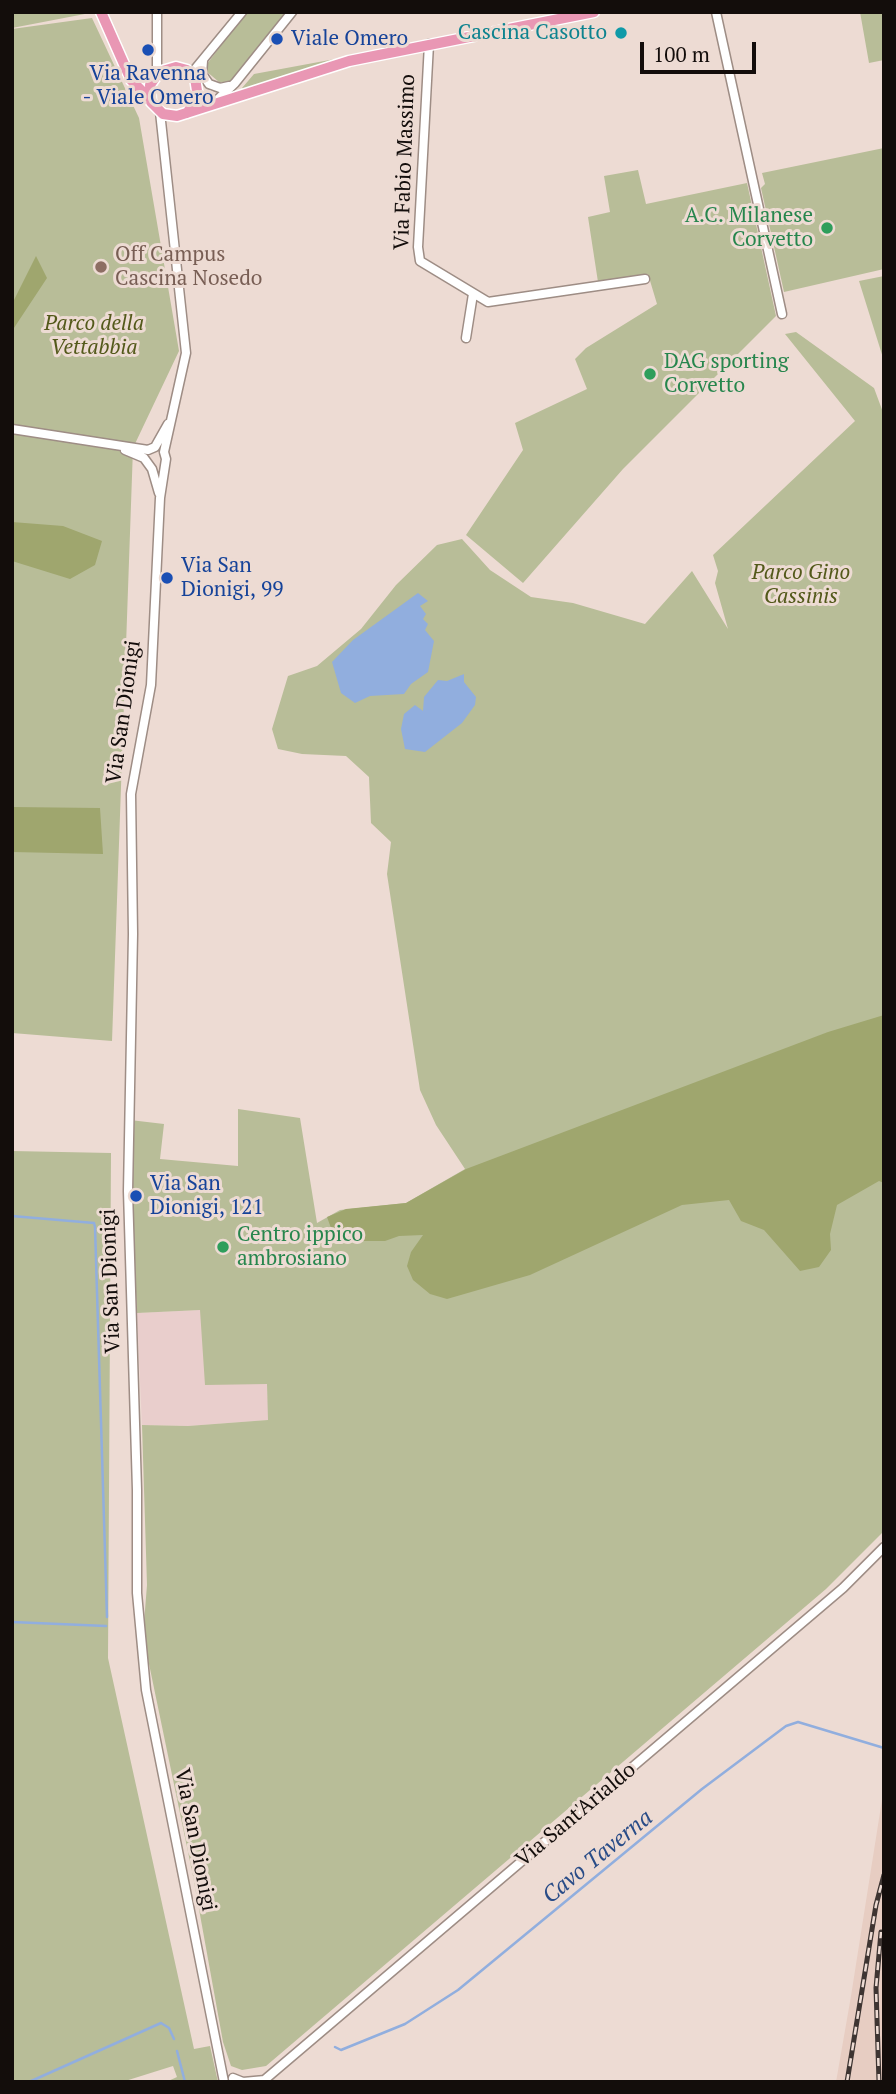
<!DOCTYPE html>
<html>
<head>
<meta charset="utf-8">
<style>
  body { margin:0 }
  #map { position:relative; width:896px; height:2094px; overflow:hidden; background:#eddbd3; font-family:"PT Serif",serif }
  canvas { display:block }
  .frame { position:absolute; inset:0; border:14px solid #130d0b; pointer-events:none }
  .scale { position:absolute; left:640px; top:42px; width:116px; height:32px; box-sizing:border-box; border:4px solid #130d0b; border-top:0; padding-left:9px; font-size:21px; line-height:24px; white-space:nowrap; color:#130d0b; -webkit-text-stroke:5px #eddbd3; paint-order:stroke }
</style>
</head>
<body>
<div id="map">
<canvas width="896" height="2094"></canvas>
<div class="frame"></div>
<div class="scale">100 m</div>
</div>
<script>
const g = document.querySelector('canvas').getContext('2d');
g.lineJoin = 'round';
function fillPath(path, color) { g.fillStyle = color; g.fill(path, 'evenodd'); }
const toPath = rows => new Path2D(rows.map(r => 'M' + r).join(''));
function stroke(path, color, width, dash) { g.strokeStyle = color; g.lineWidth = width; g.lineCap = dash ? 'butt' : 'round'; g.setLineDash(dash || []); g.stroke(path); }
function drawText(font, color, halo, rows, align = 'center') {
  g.font = font + ' "PT Serif",serif'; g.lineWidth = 6; g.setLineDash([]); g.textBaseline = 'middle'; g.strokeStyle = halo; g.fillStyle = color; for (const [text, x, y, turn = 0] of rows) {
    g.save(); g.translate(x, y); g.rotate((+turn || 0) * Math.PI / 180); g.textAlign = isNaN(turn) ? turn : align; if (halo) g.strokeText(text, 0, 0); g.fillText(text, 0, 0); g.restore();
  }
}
fillPath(toPath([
  [200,1310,267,1384,269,1420,188,1426,142,1425,137,1313]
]), '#e9cecc');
fillPath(toPath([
  [884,1787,884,2082,836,2082,851,1996]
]), '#e7cdc2');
fillPath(toPath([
  [12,12,90,12,90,13,12,28],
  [246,12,288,12,236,76,228,83,219,82,206,71,207,64],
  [860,12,884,12,884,60,869,63],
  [92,18,139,118,179,351,133,448,112,1041,12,1033,12,29],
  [335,59,245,91,242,88,254,74],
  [884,148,884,269,784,292,761,188,765,184,762,173],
  [638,170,646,204,747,183,776,316,623,469,523,583,466,535,523,450,515,423,587,389,575,359,586,348,657,304,648,274,598,282,588,217,610,212,604,176],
  [884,276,884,361,859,281],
  [796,332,874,388,884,415,884,1531,826,1589,266,2066,242,2070,231,2066,223,2042,193,1876,143,1635,147,1585,142,1425,188,1426,268,1420,267,1384,205,1385,200,1310,137,1313,130,1190,130,1120,164,1124,160,1159,238,1166,238,1109,300,1118,317,1223,340,1210,406,1203,465,1169,436,1125,420,1090,387,874,391,842,371,823,369,777,346,756,302,754,278,749,272,729,288,676,317,666,361,629,396,585,437,545,462,539,490,570,531,597,573,603,645,624,692,571,728,629,715,583,718,571,713,555,855,421,785,334],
  [12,1151,111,1153,108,1658,194,2049,210,2046,218,2082,166,2082,177,2077,173,2066,122,2082,12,2082]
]), '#b8bd98');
fillPath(toPath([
  [36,256,47,278,12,331,12,304],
  [12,522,63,526,102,541,95,565,70,579,12,561],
  [12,807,100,808,103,854,12,852],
  [884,1015,884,1183,879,1181,837,1205,830,1234,831,1250,819,1267,800,1271,764,1230,741,1221,729,1200,682,1205,530,1275,447,1299,430,1294,413,1280,407,1266,411,1252,423,1235,399,1236,385,1241,344,1241,331,1228,327,1217,346,1209,406,1203,466,1169,828,1032]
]), '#9fa66e');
fillPath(toPath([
  [418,593,428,601,420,606,426,614,423,619,428,624,425,630,434,641,428,672,411,684,404,694,370,696,355,703,341,693,332,662,353,640],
  [464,674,464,682,476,697,475,705,462,723,425,752,405,749,401,729,404,714,415,705,423,711,424,697,438,680,447,681]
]), '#91aede');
stroke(toPath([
  [12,1216,94,1223,95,1227,107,1617],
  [12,1622,106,1626],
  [335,2047,341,2050,405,2024,458,1990,702,1789,786,1726,798,1722,884,1748],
  [177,2051,185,2082],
  [29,2082,161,2023,169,2028,174,2039]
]), '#91aede', 2.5);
const minor = toPath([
  [157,12,157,73],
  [716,12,782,314],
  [429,44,418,247,420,261,488,302,645,279],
  [203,61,202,74,209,84,220,88,229,86],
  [191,74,242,12],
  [214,103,235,83,292,12],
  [160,112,186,353,164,452,166,459,160,498,151,685,131,794,133,934,128,1191,137,1490,137,1593,146,1690,224,2082],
  [466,338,473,294],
  [12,429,148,450,155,447,168,424],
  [125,450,144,458,152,469,159,493],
  [233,2078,243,2082,265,2080],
  [262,2082,843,1588,884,1547]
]);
const major = toPath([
  [101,12,131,80,150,99],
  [187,113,198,97,195,78,187,70,176,67,159,72,150,85,151,102,163,114,177,116,349,61,594,12]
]);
stroke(minor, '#9e8d85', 11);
stroke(major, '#fff', 13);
stroke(minor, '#fff', 8);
stroke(major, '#e997b4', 10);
const rail = toPath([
  [847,2082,876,1905,884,1875],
  [879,2082,876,1988,881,1932]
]);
stroke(rail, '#3e3532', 5);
stroke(rail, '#eddbd3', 2.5, [8]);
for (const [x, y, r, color] of [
  [621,33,7,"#0f9aa8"],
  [277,39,7,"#1a4fb4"],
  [148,50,7,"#1a4fb4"],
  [827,228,7,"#2e9e5b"],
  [101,267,7,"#8d6e63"],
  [650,374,7,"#2e9e5b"],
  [167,578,7,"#1a4fb4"],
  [136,1196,7,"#1a4fb4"],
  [223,1247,7,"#2e9e5b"]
]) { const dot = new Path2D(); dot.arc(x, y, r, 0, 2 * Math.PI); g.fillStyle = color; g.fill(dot); stroke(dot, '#eddbd3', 2.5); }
drawText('21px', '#0d838f', '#eddbd3', [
  ["Cascina Casotto",607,33]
], 'right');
drawText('21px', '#164399', '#eddbd3', [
  ["Viale Omero",291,39],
  ["Via Ravenna",148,74,"center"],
  ["- Viale Omero",148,98,"center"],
  ["Via San",181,566],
  ["Dionigi, 99",181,590],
  ["Via San",150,1184],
  ["Dionigi, 121",150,1208]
], 'left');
drawText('21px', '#130d0b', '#eddbd3', [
  ["Via Fabio Massimo",405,162,-88],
  ["Via San Dionigi",124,712,-82],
  ["Via San Dionigi",111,1281,-92],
  ["Via Sant'Arialdo",576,1815,-40],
  ["Via San Dionigi",195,1840,79]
]);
drawText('21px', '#27864d', '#eddbd3', [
  ["A.C. Milanese",813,216,"right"],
  ["Corvetto",813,240,"right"],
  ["DAG sporting",664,362],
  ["Corvetto",664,386],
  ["Centro ippico",237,1235],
  ["ambrosiano",237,1259]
], 'left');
drawText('21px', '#785e54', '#eddbd3', [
  ["Off Campus",115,255],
  ["Cascina Nosedo",115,279]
], 'left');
drawText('italic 21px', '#53591a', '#eddbd3', [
  ["Parco della",94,324],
  ["Vettabbia",94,348],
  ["Parco Gino",801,573],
  ["Cassinis",801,597]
]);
drawText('italic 23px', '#294c87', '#eddbd3', [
  ["Cavo Taverna",598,1857,-39]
]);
</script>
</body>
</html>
